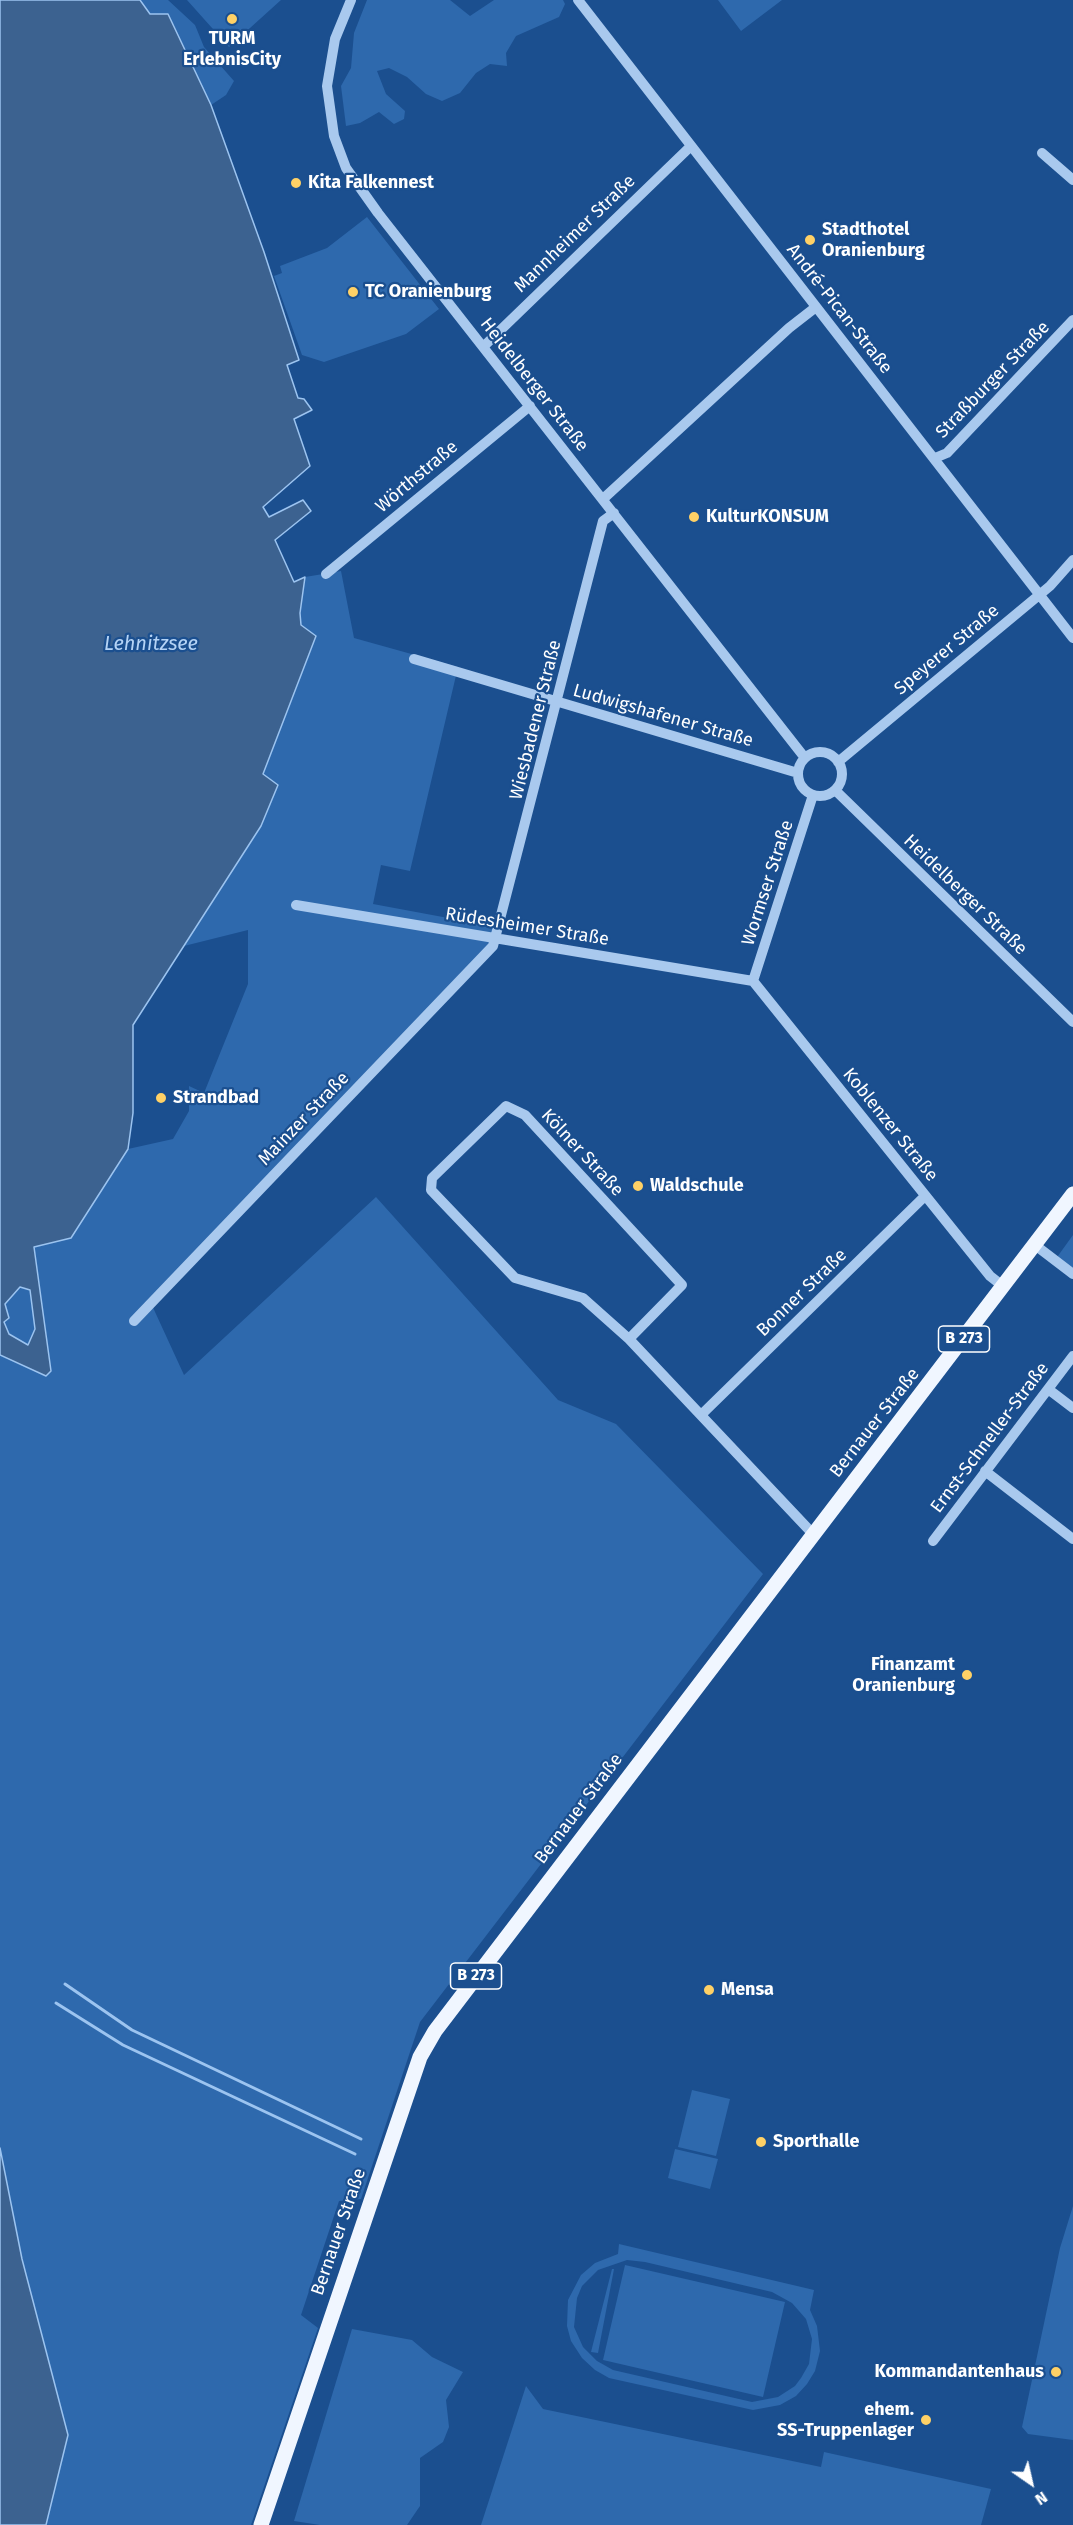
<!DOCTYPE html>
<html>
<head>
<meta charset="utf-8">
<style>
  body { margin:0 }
  #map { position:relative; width:1073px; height:2525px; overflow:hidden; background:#1b4f8f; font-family:"Fira Sans",sans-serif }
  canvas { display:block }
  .north { position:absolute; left:1001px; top:2453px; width:60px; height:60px; -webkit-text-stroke:4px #1b4f8f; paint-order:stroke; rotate:146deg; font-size:16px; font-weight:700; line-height:24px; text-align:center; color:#fff }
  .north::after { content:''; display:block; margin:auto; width:21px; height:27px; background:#fff; clip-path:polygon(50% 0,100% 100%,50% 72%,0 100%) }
</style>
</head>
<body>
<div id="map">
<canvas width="1073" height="2525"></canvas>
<div class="north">N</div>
</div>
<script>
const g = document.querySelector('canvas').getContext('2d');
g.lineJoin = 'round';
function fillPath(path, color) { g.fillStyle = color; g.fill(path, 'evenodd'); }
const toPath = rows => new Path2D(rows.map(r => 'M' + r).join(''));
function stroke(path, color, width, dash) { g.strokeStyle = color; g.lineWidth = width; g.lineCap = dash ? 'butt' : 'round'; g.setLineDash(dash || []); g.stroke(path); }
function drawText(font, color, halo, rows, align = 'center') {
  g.font = font + ' "Fira Sans",sans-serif'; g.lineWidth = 4.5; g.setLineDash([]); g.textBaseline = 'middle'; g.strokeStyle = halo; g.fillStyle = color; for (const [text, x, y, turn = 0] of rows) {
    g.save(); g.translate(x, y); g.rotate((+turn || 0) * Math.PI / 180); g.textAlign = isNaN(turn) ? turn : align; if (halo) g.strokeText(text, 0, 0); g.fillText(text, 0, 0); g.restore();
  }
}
fillPath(toPath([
  [140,0,168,0,195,25,204,47,234,81,226,95,211,105,168,14,150,14],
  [187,0,281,0,229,47],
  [367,0,450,0,470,16,494,0,563,0,565,4,559,17,516,36,506,53,507,66,490,64,476,73,460,93,442,101,426,94,407,77,389,68,377,71,386,94,405,111,404,119,394,124,379,112,360,123,346,126,341,86,351,68,354,33],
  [718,0,782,0,741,31],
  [367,217,439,309,406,334,324,362,302,355,274,276,282,273,280,266,327,248],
  [341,571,354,638,458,667,410,871,381,865,373,904,502,928,492,946,150,1301,184,1375,376,1197,558,1400,616,1424,763,1574,420,2022,361,2199,339,2201,301,2315,318,2328,251,2525,46,2525,68,2435,22,2259,0,2148,0,1355,46,1376,51,1371,34,1246,71,1238,128,1149,173,1139,189,1111,189,1086,204,1093,248,984,248,930,184,946,261,826,278,785,263,774,316,637,301,625,300,613,305,577],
  [1073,1235,1073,1274,1055,1260],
  [20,1287,30,1290,35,1329,28,1345,9,1334,4,1322,9,1318,5,1304],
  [692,2090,730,2099,716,2156,678,2147],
  [675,2149,718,2159,710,2189,668,2178],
  [1073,2206,1073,2440,1028,2434,1022,2427,1060,2248],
  [619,2244,814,2290,810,2310,817,2326,820,2351,815,2371,807,2384,796,2396,780,2405,753,2410,609,2378,595,2370,582,2358,571,2341,567,2326,568,2300,581,2275,595,2263,618,2254],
  [627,2260,645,2262,772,2292,792,2303,806,2319,812,2339,809,2364,801,2378,795,2386,778,2397,752,2402,613,2370,597,2361,583,2347,574,2327,577,2298,582,2286,598,2270],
  [625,2265,785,2302,763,2397,603,2360],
  [612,2269,614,2269,598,2353,591,2352],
  [352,2329,412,2340,432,2357,463,2372,446,2400,449,2427,443,2442,420,2458,420,2506,407,2525,320,2525,294,2521],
  [526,2386,543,2409,821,2467,824,2452,991,2489,981,2525,481,2525]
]), '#2e69ad');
const water = toPath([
  [0,0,140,0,150,14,168,14,211,105,264,252,299,360,287,365,298,398,304,399,312,410,294,419,310,466,263,507,269,517,303,500,311,511,275,540,294,582,305,577,300,613,301,625,316,636,263,774,278,785,261,826,133,1025,133,1113,128,1149,71,1238,34,1247,51,1371,46,1376,0,1355,0,0],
  [20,1287,30,1290,35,1329,28,1345,9,1334,4,1322,9,1318,5,1304,20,1287],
  [0,2148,22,2259,68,2435,46,2525,0,2525,0,2148]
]);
fillPath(water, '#3c6290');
stroke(water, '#9cc4f0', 1.5);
stroke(toPath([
  [65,1984,132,2030,361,2139],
  [56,2003,123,2045,355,2154]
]), '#9cc4f0', 3);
stroke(toPath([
  [351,0,335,39,327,86,334,136,346,168,378,213,805,758],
  [578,0,1073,638],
  [1042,153,1073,180],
  [483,347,691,146],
  [935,458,947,453,1073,320],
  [603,499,789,328,816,307],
  [326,574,530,406],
  [414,659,798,773],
  '798 774a22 22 0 1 1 44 0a22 22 0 1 1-44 0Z',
  [838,762,1050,586,1073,560],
  [835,790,1073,1022],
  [296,905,753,981],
  [753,981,990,1276,1004,1287],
  [753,981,813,795],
  [1035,1245,1073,1274],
  [134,1321,493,946,603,521,614,513],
  [629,1339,682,1285,525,1115,506,1106,432,1178,431,1190,515,1278,583,1298,629,1339,813,1534],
  [1048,1389,1073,1408],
  [701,1415,925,1196],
  [985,1471,1073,1539],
  [933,1541,1073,1356]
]), '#a9c9ee', 10);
stroke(toPath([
  [261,2525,420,2057,435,2031,1073,1194]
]), '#f0f6ff', 15);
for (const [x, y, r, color] of [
  [232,19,6,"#ffd166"],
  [296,183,6,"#ffd166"],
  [810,240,6,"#ffd166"],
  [353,292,6,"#ffd166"],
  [694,517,6,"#ffd166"],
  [161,1098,6,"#ffd166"],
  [638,1186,6,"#ffd166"],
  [967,1675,6,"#ffd166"],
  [709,1990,6,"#ffd166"],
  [761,2142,6,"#ffd166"],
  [1056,2372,6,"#ffd166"],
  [926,2420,6,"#ffd166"]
]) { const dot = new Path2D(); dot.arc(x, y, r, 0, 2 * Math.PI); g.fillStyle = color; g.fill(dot); stroke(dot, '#1b4f8f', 2); }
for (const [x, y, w] of [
  [964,1339,51],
  [476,1976,51]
]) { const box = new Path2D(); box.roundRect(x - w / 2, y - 13, w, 26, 4.5); g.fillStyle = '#1b4f8f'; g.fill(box); stroke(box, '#fff', 1.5); }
drawText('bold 16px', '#fff', null, [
  ["B 273",964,1339],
  ["B 273",476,1976]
]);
drawText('bold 18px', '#fff', '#1b4f8f', [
  ["TURM",232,39,"center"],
  ["ErlebnisCity",232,60,"center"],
  ["Kita Falkennest",308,183],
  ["Stadthotel",822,230],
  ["Oranienburg",822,251],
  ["TC Oranienburg",365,292],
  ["KulturKONSUM",706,517],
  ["Strandbad",173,1098],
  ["Waldschule",650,1186],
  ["Finanzamt",955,1665,"right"],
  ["Oranienburg",955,1686,"right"],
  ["Mensa",721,1990],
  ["Sporthalle",773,2142],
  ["Kommandantenhaus",1044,2372,"right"],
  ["ehem.",914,2410,"right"],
  ["SS-Truppenlager",914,2431,"right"]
], 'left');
drawText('18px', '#fff', '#1b4f8f', [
  ["Mannheimer Straße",575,234,-44],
  ["André-Pican-Straße",839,309,52],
  ["Straßburger Straße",993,380,-46],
  ["Heidelberger Straße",534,385,52],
  ["Wörthstraße",417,477,-40],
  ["Speyerer Straße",947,650,-40],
  ["Ludwigshafener Straße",663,716,16],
  ["Wiesbadener Straße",536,720,-76],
  ["Wormser Straße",768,883,-72],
  ["Heidelberger Straße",965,895,44],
  ["Rüdesheimer Straße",527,927,9],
  ["Mainzer Straße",304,1119,-46],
  ["Koblenzer Straße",890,1125,51],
  ["Kölner Straße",582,1153,47],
  ["Bonner Straße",802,1293,-44],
  ["Bernauer Straße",875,1423,-52],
  ["Ernst-Schneller-Straße",990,1438,-53],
  ["Bernauer Straße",579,1809,-53],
  ["Bernauer Straße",339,2232,-71]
]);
drawText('italic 20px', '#b5d3f5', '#1b4f8f', [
  ["Lehnitzsee",151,644]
]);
</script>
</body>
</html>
